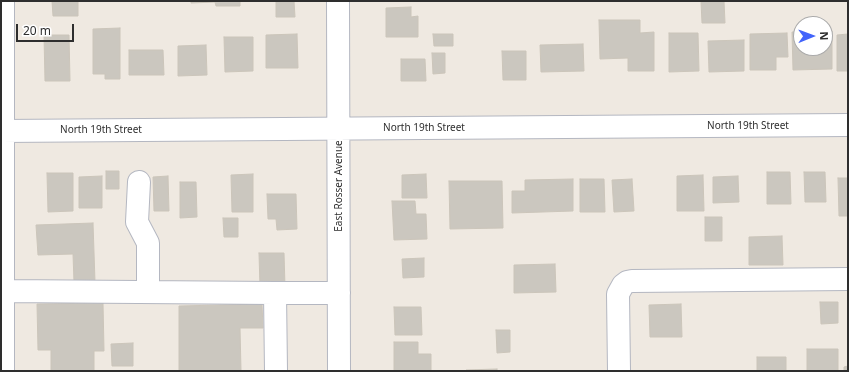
<!DOCTYPE html>
<html>
<head>
<meta charset="utf-8">
<style>
  body { margin:0 }
  #map { position:relative; width:849px; height:372px; overflow:hidden; background:#efe9e1; font-family:"Noto Sans",sans-serif }
  canvas { display:block }
  .frame { position:absolute; inset:0; border:2px solid #2e2e2e; pointer-events:none }
  .north { position:absolute; left:793px; top:16px; width:40px; height:40px; box-sizing:border-box; background:#fff; border:1px solid #ababab; border-radius:50%; rotate:89deg; font-size:11px; font-weight:700; line-height:16px; text-align:center; color:#2e2e2e }
  .north::after { content:''; display:block; margin:auto; width:14px; height:18px; background:#4264fb; clip-path:polygon(50% 0,100% 100%,50% 72%,0 100%) }
  .scale { position:absolute; left:16px; top:24px; width:58px; height:18px; box-sizing:border-box; border:2px solid #2e2e2e; border-top:0; padding-left:5px; font-size:12px; line-height:14px; white-space:nowrap; color:#2e2e2e; -webkit-text-stroke:3px #fff; paint-order:stroke }
</style>
</head>
<body>
<div id="map">
<canvas width="849" height="372"></canvas>
<div class="frame"></div>
<div class="north">N</div>
<div class="scale">20 m</div>
</div>
<script>
const g = document.querySelector('canvas').getContext('2d');
g.lineJoin = 'round';
function fillPath(path, color) { g.fillStyle = color; g.fill(path, 'evenodd'); }
const toPath = rows => new Path2D(rows.map(r => 'M' + r).join(''));
function stroke(path, color, width, dash) { g.strokeStyle = color; g.lineWidth = width; g.lineCap = dash ? 'butt' : 'round'; g.setLineDash(dash || []); g.stroke(path); }
function drawText(font, color, halo, rows, align = 'center') {
  g.font = font + ' "Noto Sans",sans-serif'; g.lineWidth = 4; g.setLineDash([]); g.textBaseline = 'middle'; g.strokeStyle = halo; g.fillStyle = color; for (const [text, x, y, turn = 0] of rows) {
    g.save(); g.translate(x, y); g.rotate((+turn || 0) * Math.PI / 180); g.textAlign = isNaN(turn) ? turn : align; if (halo) g.strokeText(text, 0, 0); g.fillText(text, 0, 0); g.restore();
  }
}
const building = toPath([
  [52,1,78,1,78,16,53,16,52,1],
  [191,1,240,1,240,6,216,6,215,2,191,3,191,1],
  [276,1,294,1,295,17,276,17,276,1],
  [701,1,724,1,725,23,702,23,701,1],
  [411,7,411,17,418,16,418,37,386,37,386,8,411,7],
  [599,20,640,20,640,33,654,32,654,71,628,71,628,58,600,59,599,20],
  [120,28,120,79,105,79,105,74,93,74,93,29,120,28],
  [825,31,832,31,832,69,793,70,792,32,801,32,801,48,825,48,825,31],
  [669,33,698,33,699,71,669,72,669,33],
  [787,33,788,57,776,57,776,70,750,70,750,34,787,33],
  [297,34,298,68,266,68,266,35,297,34],
  [433,34,453,34,453,46,434,46,433,34],
  [848,34,848,71,837,71,837,35,848,34],
  [44,35,69,35,70,81,45,81,44,35],
  [224,37,253,37,253,71,225,72,224,37],
  [744,40,744,71,709,72,708,41,744,40],
  [583,44,584,71,541,72,540,45,583,44],
  [206,45,207,75,178,76,178,46,206,45],
  [129,50,163,50,164,75,129,75,129,50],
  [502,51,526,51,526,80,503,80,502,51],
  [432,53,445,53,445,73,433,74,432,53],
  [401,59,425,59,426,81,401,81,401,59],
  [106,171,119,171,119,189,106,189,106,171],
  [767,172,790,172,791,204,767,204,767,172],
  [804,172,825,172,826,202,805,202,804,172],
  [47,173,73,173,73,211,48,212,47,173],
  [253,174,253,212,232,212,231,175,253,174],
  [426,174,427,198,402,198,402,175,426,174],
  [703,175,704,211,677,211,677,176,703,175],
  [102,176,102,208,79,208,79,177,102,176],
  [168,176,169,211,154,211,153,177,168,176],
  [738,176,739,202,713,203,713,177,738,176],
  [838,178,848,178,848,216,839,216,838,178],
  [573,179,573,211,512,213,512,191,525,191,525,180,573,179],
  [580,179,604,179,605,212,580,212,580,179],
  [632,179,634,211,614,212,612,180,632,179],
  [449,181,502,181,503,228,450,229,449,181],
  [180,182,196,182,197,217,180,218,180,182],
  [267,194,296,194,297,229,277,230,276,219,268,219,267,194],
  [392,201,415,201,416,214,426,214,427,239,394,240,392,201],
  [705,217,722,217,722,241,705,241,705,217],
  [223,218,238,218,238,237,224,237,223,218],
  [93,223,95,282,74,282,73,254,38,255,36,225,93,223],
  [782,236,783,265,749,265,749,237,782,236],
  [259,253,284,253,285,287,260,287,259,253],
  [424,258,424,277,403,278,402,259,424,258],
  [555,264,556,292,514,293,514,265,555,264],
  [820,302,838,302,838,323,821,324,820,302],
  [103,303,104,351,94,351,94,371,51,371,51,350,38,350,37,304,103,303],
  [262,304,263,328,240,328,241,371,179,371,179,306,262,304],
  [681,304,682,337,650,337,649,305,681,304],
  [394,307,421,307,422,335,395,335,394,307],
  [496,330,510,330,510,352,497,353,496,330],
  [394,342,418,342,418,354,431,354,431,371,394,371,394,342],
  [133,343,133,366,112,366,111,344,133,343],
  [807,349,838,349,838,371,807,371,807,349],
  [757,357,786,357,786,371,757,371,757,357],
  [848,366,848,371,844,371,844,367,848,366],
  [497,369,497,371,466,371,466,370,497,369]
]);
fillPath(building, '#cbc7bf');
stroke(building, '#cbc5ba', 1);
const minor = toPath([
  [3,1,3,371],
  [338,1,339,371],
  [1,131,848,125],
  [139,182,137,222,148,243,148,292],
  [3,291,275,293,276,371],
  [275,293,339,293],
  [619,371,618,294,623,285,627,282,632,281,848,279]
]);
stroke(minor, '#b4b7c1', 24);
stroke(minor, '#fff', 22);
drawText('10px', '#2e2e2e', '#fff', [
  ["North 19th Street",748,126],
  ["North 19th Street",424,128],
  ["North 19th Street",101,130],
  ["East Rosser Avenue",339,186,-90]
]);
</script>
</body>
</html>
